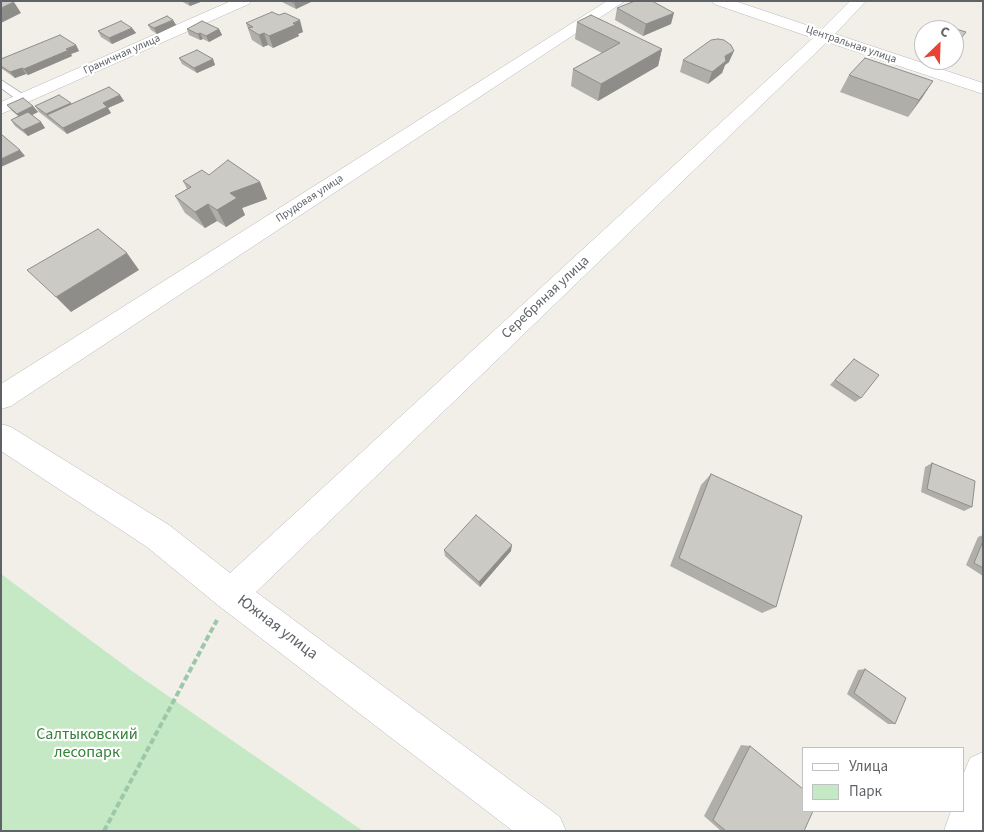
<!DOCTYPE html>
<html>
<head>
<meta charset="utf-8">
<style>
  body { margin:0 }
  #map { position:relative; width:984px; height:832px; overflow:hidden; background:#f1efe8; font-family:"Source Sans 3",sans-serif }
  canvas { display:block }
  .frame { position:absolute; inset:0; border:2px solid #5f6368; pointer-events:none }
  .legend { position:absolute; left:802px; top:747px; width:162px; height:65px; box-sizing:border-box; background:#fff; border:1px solid #bfc1c3; margin:0; padding:6px 9px; list-style:none; font-size:15px; color:#5f6368 }
  .legend li { display:flex; align-items:center; gap:10px; height:25px }
  .legend b { width:25px; border:1px solid #bfc1c3 }
  .north { position:absolute; left:914px; top:20px; width:50px; height:50px; box-sizing:border-box; background:#fff; border:1px solid #bfc1c3; border-radius:50%; rotate:24deg; font-size:14px; font-weight:700; line-height:20px; text-align:center; color:#5f6368 }
  .north::after { content:''; display:block; margin:auto; width:18px; height:22px; background:#ea4335; clip-path:polygon(50% 0,100% 100%,50% 72%,0 100%) }
</style>
</head>
<body>
<div id="map">
<canvas width="984" height="832"></canvas>
<div class="frame"></div>
<ul class="legend">
<li><b style="height:6px;background:#fff"></b>Улица</li>
<li><b style="height:14px;background:#c5e8c5"></b>Парк</li>
</ul>
<div class="north">С</div>
</div>
<script>
const g = document.querySelector('canvas').getContext('2d');
g.lineJoin = 'round';
function fillPath(path, color) { g.fillStyle = color; g.fill(path, 'evenodd'); }
const toPath = rows => new Path2D(rows.map(r => 'M' + r).join(''));
function stroke(path, color, width, dash) { g.strokeStyle = color; g.lineWidth = width; g.lineCap = dash ? 'butt' : 'round'; g.setLineDash(dash || []); g.stroke(path); }
function drawText(font, color, halo, rows, align = 'center') {
  g.font = font + ' "Source Sans 3",sans-serif'; g.lineWidth = 4.5; g.setLineDash([]); g.textBaseline = 'middle'; g.strokeStyle = halo; g.fillStyle = color; for (const [text, x, y, turn = 0] of rows) {
    g.save(); g.translate(x, y); g.rotate((+turn || 0) * Math.PI / 180); g.textAlign = isNaN(turn) ? turn : align; if (halo) g.strokeText(text, 0, 0); g.fillText(text, 0, 0); g.restore();
  }
}
fillPath(toPath([
  [1,574,132,671,363,831,1,831]
]), '#c5e8c5');
const lane = toPath([
  [1,80,27,97,28,99,27,101,19,101,1,88,1,80]
]);
const street = toPath([
  [231,1,251,1,249,4,1,114,1,102,231,1],
  [607,1,625,1,11,406,1,409,1,384,607,1],
  [712,1,735,1,821,30,850,1,866,1,835,34,983,83,983,94,827,42,256,592,560,817,566,831,513,831,219,606,147,547,1,451,1,424,11,427,169,525,230,573,813,38,714,4,712,1],
  [983,752,983,831,944,831,951,811,963,811,963,775,970,758,983,752]
]);
stroke(lane, '#b5b8bc', 2);
stroke(street, '#b5b8bc', 1);
stroke(toPath([
  [104,831,217,620]
]), '#9cc7a9', 4, [6, 3]);
fillPath(lane, '#fff');
fillPath(street, '#fff');
fillPath(toPath([
  [181,1,203,1,190,6],
  [280,1,313,1,296,9],
  [617,8,671,24,643,36,615,20],
  [173,20,176,25,157,34,151,30,148,25],
  [577,22,662,49,658,66,598,101,571,86,573,69,602,53,575,39],
  [246,23,303,32,298,34,299,36,273,48,268,45,263,47,252,40],
  [132,28,136,33,112,44,101,37,98,31],
  [187,29,219,29,222,35,209,42,203,39,200,40,189,35],
  [924,32,924,49,915,46],
  [76,45,79,51,71,54,72,56,28,75,26,74,15,78,1,68,1,59],
  [179,58,213,59,215,65,197,73,182,64],
  [683,60,729,62,725,65,722,73,708,84,680,72],
  [849,75,933,81,908,117,840,92],
  [120,95,124,101,108,108,111,113,67,134,39,112,35,106,72,104],
  [7,105,33,106,38,112,32,115,41,122,45,128,28,136,15,126,11,120,18,116,12,111],
  [209,175,260,182,267,199,242,208,245,215,226,227,217,221,205,228,185,213,175,196,187,189,183,181],
  [849,364,861,398,855,402,830,385],
  [932,463,972,507,964,511,921,492,925,467],
  [711,474,776,607,762,613,670,566,701,485],
  [983,535,983,576,966,565,978,537],
  [444,550,511,551,480,587,445,556],
  [865,669,895,724,888,724,847,694,858,670],
  [741,745,750,746,804,831,721,831,704,816]
]), '#afaea9');
fillPath(toPath([
  [188,1,203,1,190,6],
  [299,1,313,1,296,9,294,3],
  [14,2,21,13,1,23,1,8],
  [674,13,671,24,643,36,646,24],
  [173,20,176,25,157,34,154,28],
  [300,20,303,32,298,34,299,36,273,48,269,36],
  [132,28,136,33,112,44,109,38],
  [219,29,222,35,209,42,206,36],
  [200,33,203,39,200,40,198,34],
  [264,33,268,45,263,47,259,35],
  [76,45,79,51,71,54,72,56,28,75,24,69],
  [662,49,658,66,598,101,601,84],
  [734,51,729,62,725,65,722,73,708,84,712,72,725,56],
  [213,59,215,65,197,73,194,68],
  [22,68,26,74,15,78,10,72],
  [933,81,922,98,908,117,919,100],
  [120,95,124,101,108,108,111,113,67,134,63,128,103,103],
  [71,103,75,109,47,115,51,120,46,114],
  [33,106,38,112,22,120,17,114],
  [41,122,45,128,28,136,23,130],
  [20,150,25,156,1,167,1,159],
  [260,182,267,199,242,208,245,215,226,227,217,210,230,193],
  [208,204,217,221,205,228,195,212],
  [127,253,139,270,71,312,56,297],
  [512,545,511,551,480,587,479,582]
]), '#8f8d8a');
const building = toPath([
  [1,1,12,1,14,2,1,8,1,1],
  [290,1,299,1,294,3,290,1],
  [635,1,652,1,674,13,646,24,617,8,635,1],
  [272,12,279,15,285,13,300,20,293,23,295,25,269,36,264,33,259,35,248,28,253,27,246,23,272,12],
  [591,15,662,49,601,84,573,69,620,43,577,22,591,15],
  [167,16,173,20,154,28,148,25,167,16],
  [121,21,132,28,109,38,98,31,121,21],
  [202,21,219,29,206,36,200,33,198,34,187,29,202,21],
  [933,22,966,32,956,45,954,44,954,30,926,30,933,22],
  [60,35,76,45,66,49,69,50,24,69,22,68,10,72,1,66,1,59,60,35],
  [718,39,724,40,731,45,734,51,725,56,726,61,712,72,683,60,711,40,718,39],
  [197,50,213,59,194,68,179,58,197,50],
  [865,58,933,81,919,100,849,75,865,58],
  [109,87,120,95,103,103,107,107,63,128,47,115,109,87],
  [59,95,71,103,46,114,35,106,59,95],
  [23,98,33,106,17,114,7,105,23,98],
  [28,112,41,122,23,130,11,120,28,112],
  [1,134,20,150,1,159,1,134],
  [228,160,260,182,230,193,237,198,217,210,208,204,195,212,175,196,191,187,183,181,202,170,209,175,228,160],
  [98,229,127,253,56,297,27,270,98,229],
  [854,359,879,375,861,398,835,380,854,359],
  [932,463,975,481,972,507,927,489,932,463],
  [711,474,802,516,776,607,679,558,711,474],
  [476,515,512,545,479,582,444,550,476,515],
  [983,541,983,568,974,563,983,541],
  [865,669,906,698,895,724,854,693,865,669],
  [750,746,803,789,803,811,813,811,804,831,726,831,713,820,750,746]
]);
fillPath(building, '#cccac5');
stroke(building, '#8f8d8a', 1);
drawText('11px', '#5f6368', '#fff', [
  ["Центральная улица",851,45,19],
  ["Граничная улица",122,55,-24],
  ["Прудовая улица",310,199,-33]
]);
drawText('14px', '#5f6368', '#fff', [
  ["Серебряная улица",546,298,-43]
]);
drawText('16px', '#5f6368', '#fff', [
  ["Южная улица",277,628,37]
]);
drawText('16px', '#348238', '#fff', [
  ["Салтыковский",87,735],
  ["лесопарк",87,753]
]);
</script>
</body>
</html>
